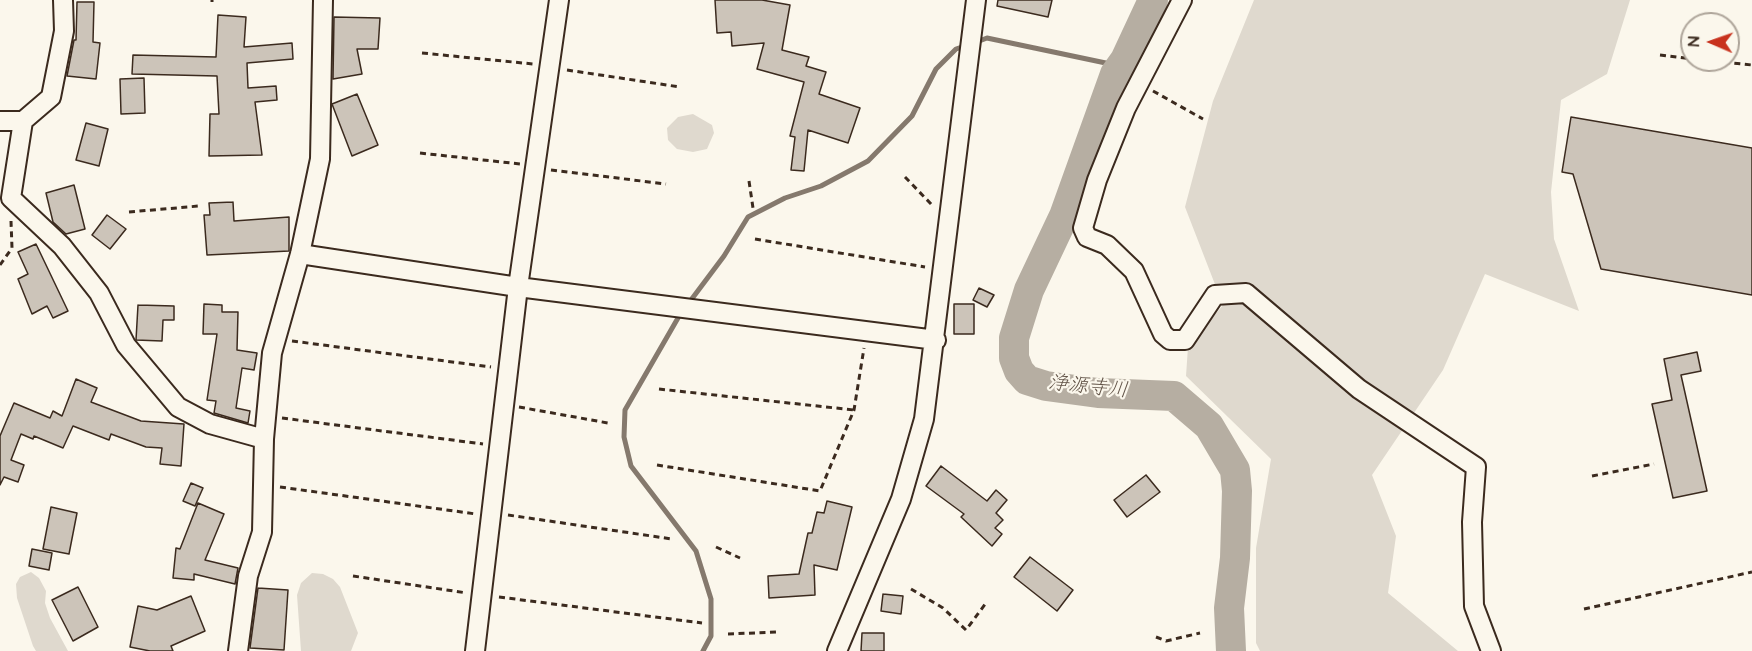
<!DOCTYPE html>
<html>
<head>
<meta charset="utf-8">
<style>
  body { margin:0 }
  #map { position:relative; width:1752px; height:651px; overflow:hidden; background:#fbf7ec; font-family:"Architects Daughter",sans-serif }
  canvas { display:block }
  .north { position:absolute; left:1680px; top:12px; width:60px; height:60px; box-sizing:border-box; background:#fbf7ec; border:2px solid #aea59a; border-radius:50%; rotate:272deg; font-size:16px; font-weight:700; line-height:24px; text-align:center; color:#3b2a1e }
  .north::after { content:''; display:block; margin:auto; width:21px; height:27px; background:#c8321e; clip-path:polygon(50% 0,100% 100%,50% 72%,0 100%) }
</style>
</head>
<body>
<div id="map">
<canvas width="1752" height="651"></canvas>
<div class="north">N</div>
</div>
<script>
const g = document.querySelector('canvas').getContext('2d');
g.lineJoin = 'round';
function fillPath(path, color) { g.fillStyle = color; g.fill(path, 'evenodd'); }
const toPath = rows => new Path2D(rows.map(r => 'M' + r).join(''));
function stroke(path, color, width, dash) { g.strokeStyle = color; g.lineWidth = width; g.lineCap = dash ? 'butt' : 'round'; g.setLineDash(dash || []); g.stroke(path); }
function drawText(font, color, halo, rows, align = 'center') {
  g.font = font + ' "Architects Daughter","Klee One",sans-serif'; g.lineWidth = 4.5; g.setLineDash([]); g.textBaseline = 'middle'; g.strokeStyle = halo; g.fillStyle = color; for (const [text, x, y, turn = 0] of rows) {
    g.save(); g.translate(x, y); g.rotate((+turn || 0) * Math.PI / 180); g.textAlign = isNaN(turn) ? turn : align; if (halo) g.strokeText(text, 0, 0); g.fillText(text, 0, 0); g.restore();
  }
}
fillPath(toPath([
  [1254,0,1630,0,1607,74,1561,100,1551,192,1554,239,1579,311,1485,274,1443,370,1372,475,1396,536,1388,593,1458,651,1260,651,1256,643,1256,548,1271,459,1186,376,1188,347,1223,305,1185,207,1213,101],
  [693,114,712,125,714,133,707,149,693,152,677,149,668,140,667,128,678,117],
  [31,572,39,578,46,591,45,603,50,618,68,651,36,651,33,646,17,598,16,584,20,577],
  [312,573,323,574,333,579,340,587,358,633,351,651,301,651,297,595,301,583]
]), '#dfd9ce');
stroke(toPath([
  [974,43,987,38,1120,66],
  [688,304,724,256,748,217,785,198,821,186,868,161,912,116,936,69,956,49,965,46],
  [682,311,625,410,624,437,631,466,696,551,711,599,711,636,703,651]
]), '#85796d', 5);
stroke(toPath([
  [1153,0,1125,60,1115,74,1064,216,1029,290,1014,338,1014,358,1019,371,1027,380,1046,386,1098,393,1174,396,1209,426,1235,470,1237,491,1235,558,1229,608,1231,651]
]), '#b6aea2', 30);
const building = toPath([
  [715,0,762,0,790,5,782,50,809,57,806,66,826,72,819,94,860,108,848,143,808,130,804,171,791,170,795,137,790,136,804,82,757,69,764,43,732,46,731,32,717,33,715,0],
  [998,0,1052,0,1048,17,997,6,998,0],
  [77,2,94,2,93,42,100,43,96,79,67,76,74,40,76,40,77,2],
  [218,15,246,17,244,47,292,43,293,59,247,63,248,88,276,86,277,100,255,102,262,155,209,156,210,114,219,114,217,76,132,74,133,55,216,57,218,15],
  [334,17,380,18,378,49,357,49,362,74,333,79,334,17],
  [144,78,145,113,121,114,120,79,144,78],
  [357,94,378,145,352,156,332,104,357,94],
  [1571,117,1752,148,1752,295,1601,269,1573,174,1562,172,1571,117],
  [86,123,108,129,99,166,76,160,86,123],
  [74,185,85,229,66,234,53,222,46,193,74,185],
  [233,202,234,221,289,217,289,251,207,255,204,215,210,215,209,203,233,202],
  [107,215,126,229,110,249,92,235,107,215],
  [36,244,68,311,53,318,47,306,32,314,18,279,28,274,18,252,36,244],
  [979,288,994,295,987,307,973,300,979,288],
  [204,304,222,305,222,312,238,312,237,350,257,353,254,370,242,368,236,408,250,411,248,423,214,413,216,401,207,400,217,334,203,334,204,304],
  [954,304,974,304,974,334,954,334,954,304],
  [138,305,174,306,174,320,163,320,162,341,136,340,138,305],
  [1697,352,1701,371,1681,375,1707,491,1673,498,1652,404,1672,400,1664,359,1697,352],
  [76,379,97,388,91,402,141,421,184,424,181,466,160,464,162,448,146,447,111,434,109,440,73,426,63,448,34,436,33,439,21,434,11,460,24,465,18,482,4,477,0,485,0,436,14,403,50,418,53,411,62,416,76,379],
  [941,466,987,501,996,490,1007,500,996,513,1003,520,995,528,1002,534,992,546,961,517,964,514,926,486,941,466],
  [1146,475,1160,492,1127,517,1114,500,1146,475],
  [191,483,203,488,195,506,183,501,191,483],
  [827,501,852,507,837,570,814,565,815,595,769,598,768,576,799,574,808,533,812,533,817,512,824,513,827,501],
  [198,503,224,514,205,560,238,568,235,584,194,574,194,580,173,578,176,548,180,549,198,503],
  [51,507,77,513,69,554,43,549,51,507],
  [32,549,52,553,49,570,29,566,32,549],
  [1030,557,1073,590,1057,611,1014,577,1030,557],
  [78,587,98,627,73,641,52,600,78,587],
  [258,588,288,590,284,650,250,648,258,588],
  [883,594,903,596,901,614,881,611,883,594],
  [191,596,205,631,171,646,173,651,150,651,130,647,138,606,157,610,191,596],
  [862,633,884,633,884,651,861,651,862,633]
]);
fillPath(building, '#ccc4b9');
stroke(building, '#3b2a1e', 1.5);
const minor = toPath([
  [63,0,64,31,51,97,23,121,11,198,62,246,99,293,126,345,178,407,210,424,264,439],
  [1182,0,1126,108,1097,180,1083,228,1087,237,1107,245,1134,271,1163,334,1170,340,1185,340,1215,295,1246,293,1359,389,1476,467,1472,522,1474,606,1491,651],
  [0,121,23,121],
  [300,254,518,287,936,340],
  [238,651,248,576,262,532,264,439,272,353,300,254,320,159,323,0],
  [475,651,518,287,559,0],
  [837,651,901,499,924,419,976,0]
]);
stroke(minor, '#3b2a1e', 22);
stroke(toPath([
  [212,2,212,0],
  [422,53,533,64],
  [1660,55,1692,59],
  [1703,60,1752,65],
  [567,70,680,87],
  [1153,91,1203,119],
  [420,153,520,164],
  [551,170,666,184],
  [905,177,933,206],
  [749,181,753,208],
  [129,212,199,206],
  [755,239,925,267],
  [0,265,12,248,11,221],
  [292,341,491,367],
  [659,389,854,410],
  [519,407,608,423],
  [282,418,483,444],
  [657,465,820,491,854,410,864,348],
  [1592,476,1654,464],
  [280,487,476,514],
  [508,515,672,539],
  [716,547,740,558],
  [353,576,467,593],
  [911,589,943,608,966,630,986,603],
  [499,597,702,623],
  [1584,609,1752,572],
  [728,634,778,632],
  [1156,637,1166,641,1200,633]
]), '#3b2a1e', 3, [6, 4.5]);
stroke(minor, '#fbf7ec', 18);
drawText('italic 20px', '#605246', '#fbf7ec', [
  ["浄源寺川",1088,388,6]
]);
</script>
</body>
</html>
